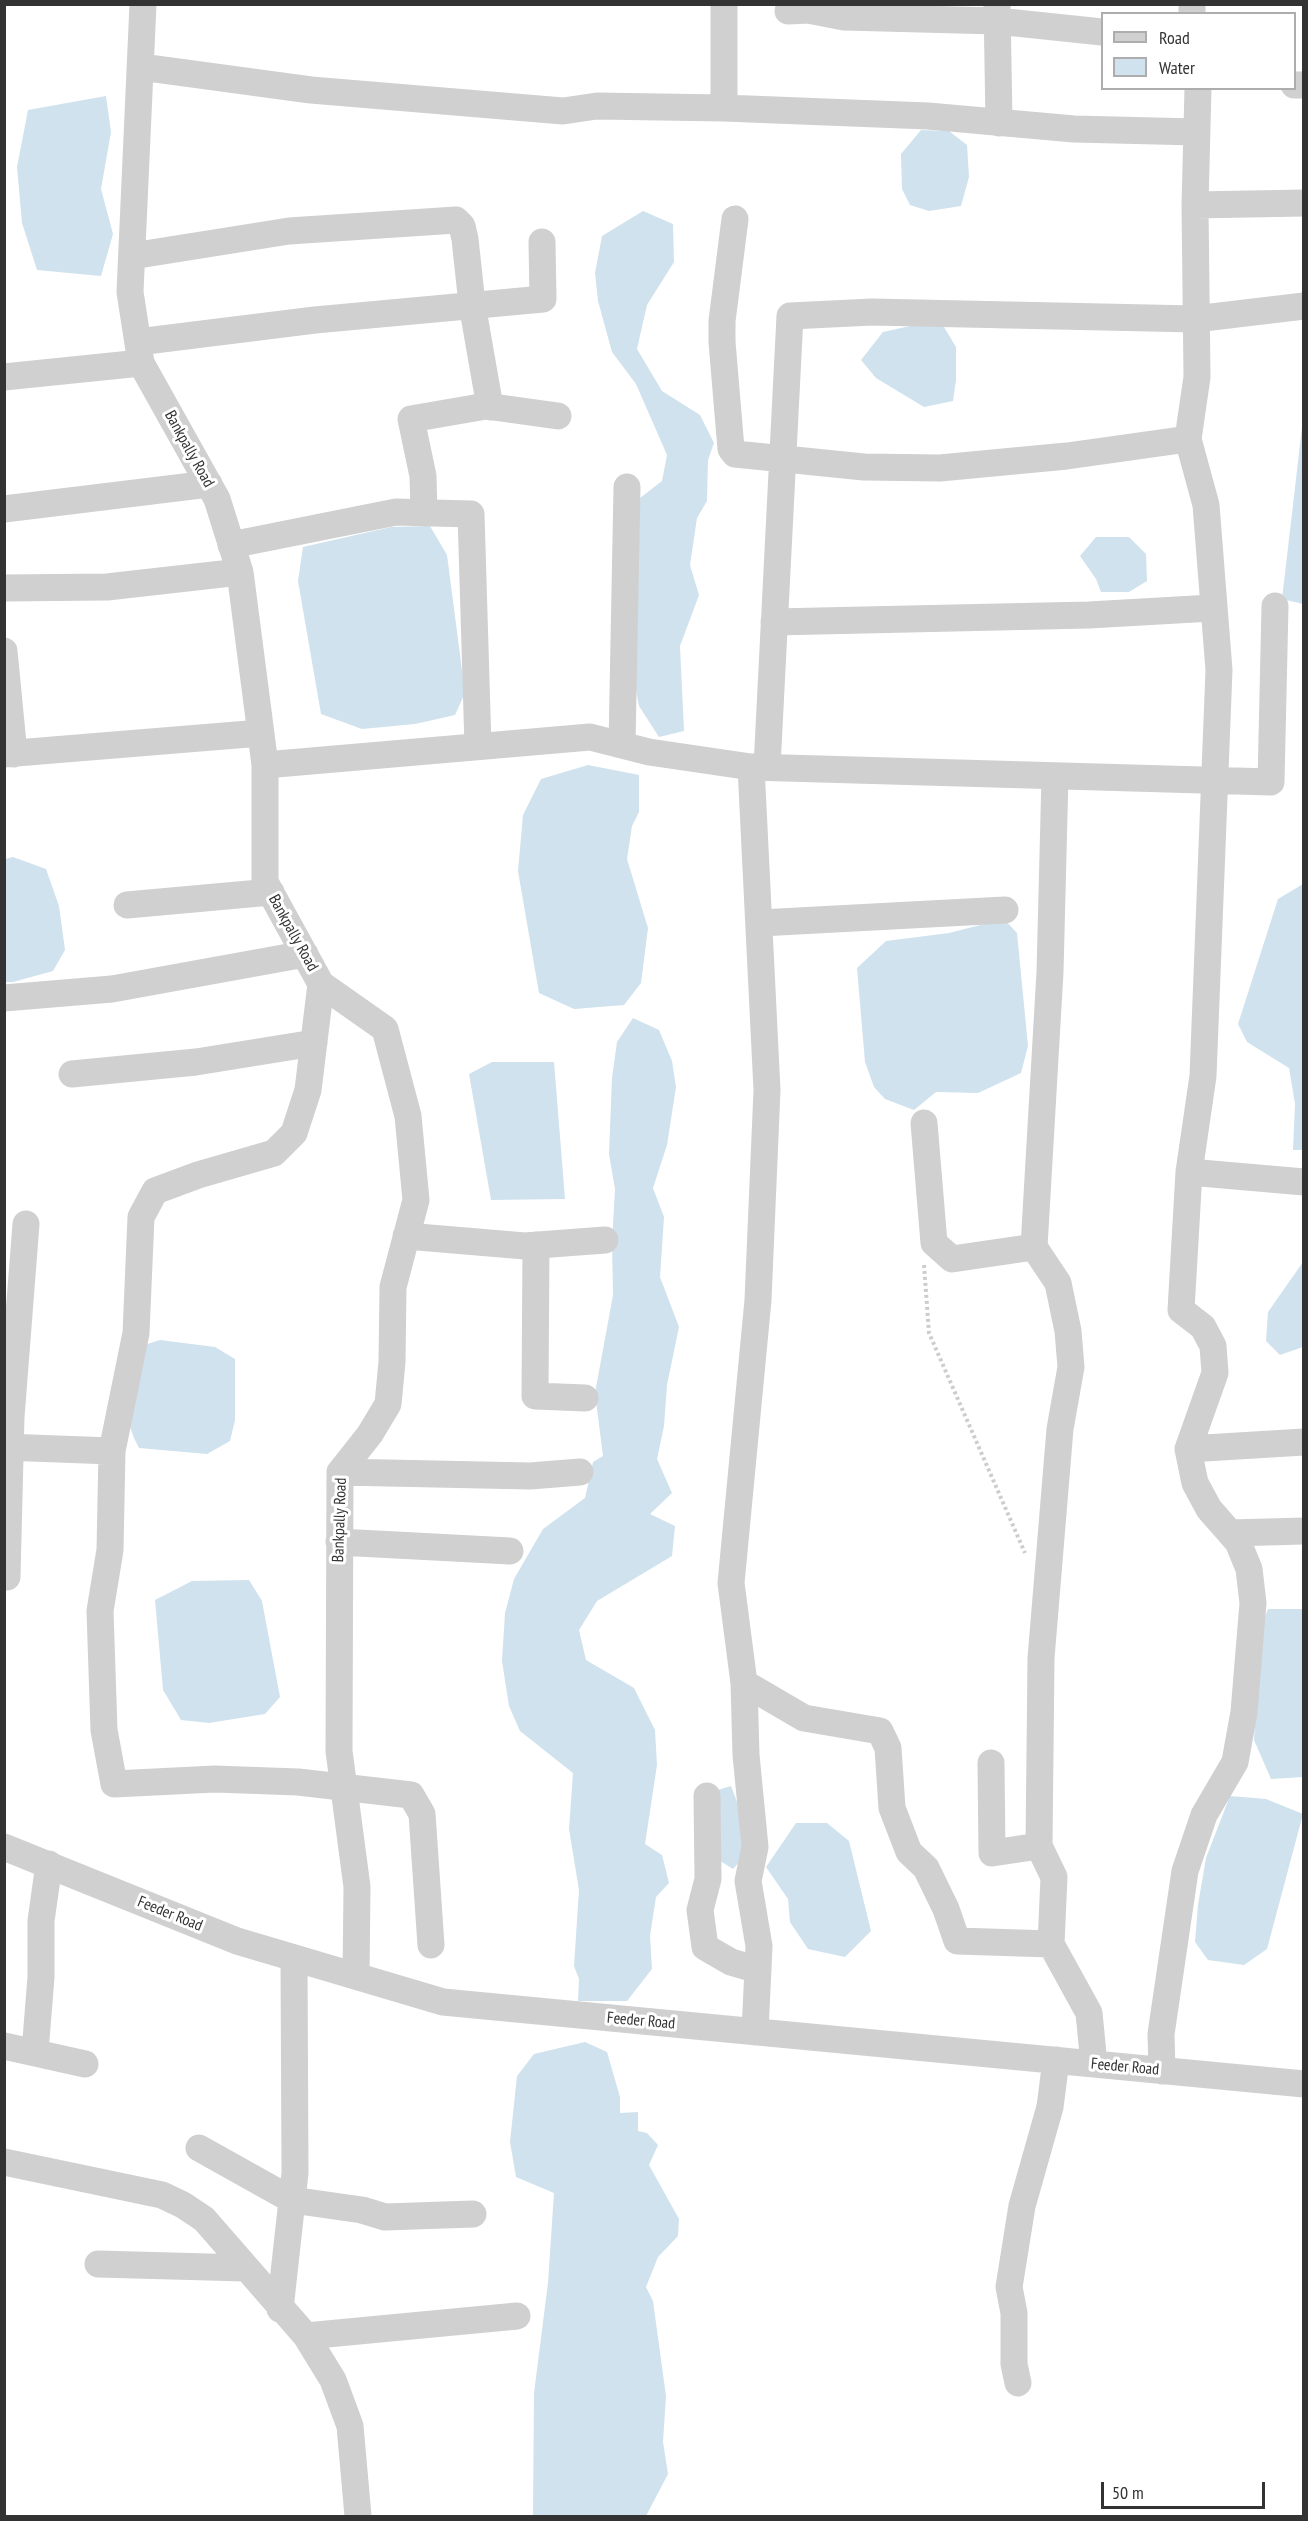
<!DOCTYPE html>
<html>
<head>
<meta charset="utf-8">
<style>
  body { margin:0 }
  #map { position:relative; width:1308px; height:2521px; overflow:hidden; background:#fff; font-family:"PT Sans Narrow",sans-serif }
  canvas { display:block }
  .frame { position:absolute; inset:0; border:6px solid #333; pointer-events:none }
  .legend { position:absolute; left:1101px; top:12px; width:195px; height:78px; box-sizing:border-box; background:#fff; border:2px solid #adadad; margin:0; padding:8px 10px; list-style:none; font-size:18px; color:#333 }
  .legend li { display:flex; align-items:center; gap:12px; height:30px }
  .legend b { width:30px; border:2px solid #adadad }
  .scale { position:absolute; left:1101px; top:2482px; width:164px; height:27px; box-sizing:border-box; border:3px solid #333; border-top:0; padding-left:8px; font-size:18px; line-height:21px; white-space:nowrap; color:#333; -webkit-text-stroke:4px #fff; paint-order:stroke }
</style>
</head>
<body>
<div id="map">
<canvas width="1308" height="2521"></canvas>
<div class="frame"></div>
<ul class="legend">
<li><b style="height:8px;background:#d0d0d0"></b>Road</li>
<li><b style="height:16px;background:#cfe2ee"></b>Water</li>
</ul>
<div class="scale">50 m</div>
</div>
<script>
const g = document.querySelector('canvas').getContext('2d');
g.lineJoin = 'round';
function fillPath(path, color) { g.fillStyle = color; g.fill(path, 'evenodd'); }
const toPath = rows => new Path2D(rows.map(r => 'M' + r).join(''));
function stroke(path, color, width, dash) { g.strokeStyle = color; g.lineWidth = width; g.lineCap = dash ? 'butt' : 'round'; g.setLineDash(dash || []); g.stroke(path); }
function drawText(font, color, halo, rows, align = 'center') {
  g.font = font + ' "PT Sans Narrow",sans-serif'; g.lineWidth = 6; g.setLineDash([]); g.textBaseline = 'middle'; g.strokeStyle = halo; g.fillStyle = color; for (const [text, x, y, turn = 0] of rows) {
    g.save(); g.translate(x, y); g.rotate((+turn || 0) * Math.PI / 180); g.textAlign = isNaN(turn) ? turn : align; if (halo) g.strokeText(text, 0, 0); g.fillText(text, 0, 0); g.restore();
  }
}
fillPath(toPath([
  [106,96,111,132,101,189,113,234,101,276,37,270,22,223,17,167,28,110],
  [921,130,949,131,967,145,969,177,961,206,929,211,910,205,902,189,901,154],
  [643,211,673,224,674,262,647,305,637,349,662,391,700,415,714,443,708,460,707,501,697,518,690,565,699,595,680,646,684,731,659,737,639,706,633,675,640,498,662,481,667,455,636,384,612,352,598,301,595,273,602,236],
  [915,325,944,327,956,347,956,380,953,401,924,407,876,378,861,360,883,332],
  [1303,419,1303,604,1282,599],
  [430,526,447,555,465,693,455,715,415,724,362,729,321,714,298,581,303,547,391,527],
  [1096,537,1129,537,1146,554,1147,581,1129,592,1101,592,1096,579,1080,556],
  [588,765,639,775,639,812,632,826,627,859,648,928,641,983,624,1005,574,1009,539,993,518,871,523,815,541,779],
  [13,857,46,869,59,906,65,950,53,971,13,982,4,982,5,859],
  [1303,884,1304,1150,1293,1150,1295,1104,1289,1068,1247,1042,1238,1024,1278,899],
  [1004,919,1017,933,1028,1046,1021,1073,978,1093,936,1092,914,1110,885,1099,874,1087,865,1062,857,968,886,941,949,933],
  [633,1018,659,1030,672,1061,676,1087,667,1145,653,1188,664,1217,660,1277,679,1327,667,1385,664,1426,657,1459,672,1493,650,1514,675,1526,672,1556,597,1601,579,1630,586,1660,634,1688,655,1730,657,1765,645,1844,662,1855,669,1883,656,1897,650,1936,652,1969,627,2001,578,2001,579,1979,574,1966,579,1890,569,1829,573,1773,520,1731,509,1706,502,1661,505,1613,514,1579,543,1529,585,1498,593,1462,603,1456,595,1393,613,1295,612,1243,615,1189,609,1154,612,1078,617,1042],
  [492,1062,554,1062,565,1199,491,1200,469,1074],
  [1303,1262,1303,1347,1280,1355,1266,1341,1268,1312],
  [160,1340,215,1347,235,1359,235,1420,230,1441,207,1454,139,1448,134,1438,128,1421,141,1346],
  [249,1580,262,1601,280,1697,265,1714,209,1723,181,1720,163,1690,155,1600,192,1581],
  [1268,1609,1303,1609,1303,1777,1271,1779,1254,1740,1260,1630],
  [731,1786,748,1831,746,1855,733,1869,717,1859,718,1790],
  [1230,1796,1266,1799,1303,1814,1267,1949,1244,1965,1208,1960,1195,1942,1198,1905,1206,1858],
  [796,1823,827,1823,849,1841,871,1931,845,1957,808,1949,790,1922,788,1899,766,1867],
  [585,2042,607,2052,620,2097,620,2113,638,2112,638,2131,647,2133,658,2145,649,2165,679,2219,678,2236,658,2257,646,2287,653,2301,666,2396,663,2442,668,2474,646,2516,533,2516,534,2393,548,2283,554,2193,516,2177,510,2142,517,2076,534,2054]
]), '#cfe2ee');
stroke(toPath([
  [924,1265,929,1333,1025,1553]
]), '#cdcdcd', 4, [3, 3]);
stroke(toPath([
  [143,4,130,292,141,363,217,499,240,572,265,765,265,882,321,984,385,1029,408,1116,416,1200,393,1287,392,1362,388,1404,370,1434,340,1472,339,1751,357,1887,356,1976],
  [724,4,724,108],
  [997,4,999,123],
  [788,11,808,10,844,17,997,21,1102,32],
  [1192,14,1192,4],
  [141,67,311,90,563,111,597,106,724,108,928,116,1074,129,1197,132],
  [1294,85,1304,85],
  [1195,205,1304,203],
  [735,219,722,321,722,342,731,449,735,454,864,467,940,468,1067,456,1188,439],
  [132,256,289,231,456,220,462,226,465,239,472,304,490,407],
  [138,342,315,320,543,299,542,242],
  [4,377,141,363],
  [4,509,209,484],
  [424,513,423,476,411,419,486,406,558,416],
  [231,545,396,512,471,514,478,746],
  [4,588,107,587,240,572],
  [774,622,1089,615,1212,608],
  [4,651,14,754],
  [622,745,627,487],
  [4,754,261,733],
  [265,765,590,737,649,752,751,767,1271,782,1275,606],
  [751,767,767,1090,758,1300,731,1583,744,1683,746,1755,755,1847,748,1881,759,1946,755,2032],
  [767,767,790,316,872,312,1195,319,1304,306],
  [127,905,271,892],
  [760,923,1005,910],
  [321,984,308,1090,294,1133,274,1153,198,1175,155,1191,141,1217,136,1333,112,1451,110,1550,100,1611,104,1730,114,1784,215,1779,298,1782,411,1795,422,1814,431,1945],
  [4,998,112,989,305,954],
  [72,1074,196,1062,314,1043],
  [924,1123,934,1243,952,1259,1034,1247,1050,972,1055,776],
  [1189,1172,1304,1182],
  [406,1236,525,1246,605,1240],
  [536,1245,535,1396,585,1398],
  [1034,1247,1058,1283,1068,1331,1071,1367,1060,1429,1041,1658,1039,1846,1054,1877,1051,1944,1089,2013,1094,2064],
  [4,1447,112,1451],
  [1188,1449,1304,1442],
  [340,1472,530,1476,580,1472],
  [1230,1533,1304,1531],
  [339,1542,510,1551],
  [7,1577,11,1417,26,1224],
  [744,1683,804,1718,880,1731,888,1748,892,1808,909,1852,926,1868,946,1909,957,1941,1051,1944],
  [991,1763,992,1853,1039,1846],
  [707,1796,708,1879,700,1910,705,1947,731,1962,758,1970],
  [4,1847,237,1941,443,2002,1304,2084],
  [4,2046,85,2064],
  [35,2052,41,1977,41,1921,49,1864],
  [1162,2071,1161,2034,1185,1871,1204,1815,1235,1762,1244,1712,1253,1603,1249,1569,1238,1542,1209,1509,1195,1483,1188,1449,1215,1373,1213,1346,1203,1327,1181,1310,1189,1172,1203,1076,1219,670,1206,505,1188,439,1197,377,1195,205,1198,88],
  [199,2148,292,2200,362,2210,385,2217,473,2214],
  [4,2162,162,2195,183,2205,204,2219,306,2336,333,2380,350,2426,358,2516],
  [98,2264,245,2268],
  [280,2309,295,2173,294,1958],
  [306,2336,517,2316],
  [1018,2383,1014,2364,1014,2313,1009,2287,1022,2206,1050,2107,1056,2060]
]), '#d0d0d0', 27);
drawText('16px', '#333', '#fff', [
  ["Bankpally Road",189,449,61],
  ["Bankpally Road",293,933,61],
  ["Bankpally Road",340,1520,-88],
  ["Feeder Road",170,1914,22],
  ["Feeder Road",641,2021,5],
  ["Feeder Road",1125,2067,5]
]);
</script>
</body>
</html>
